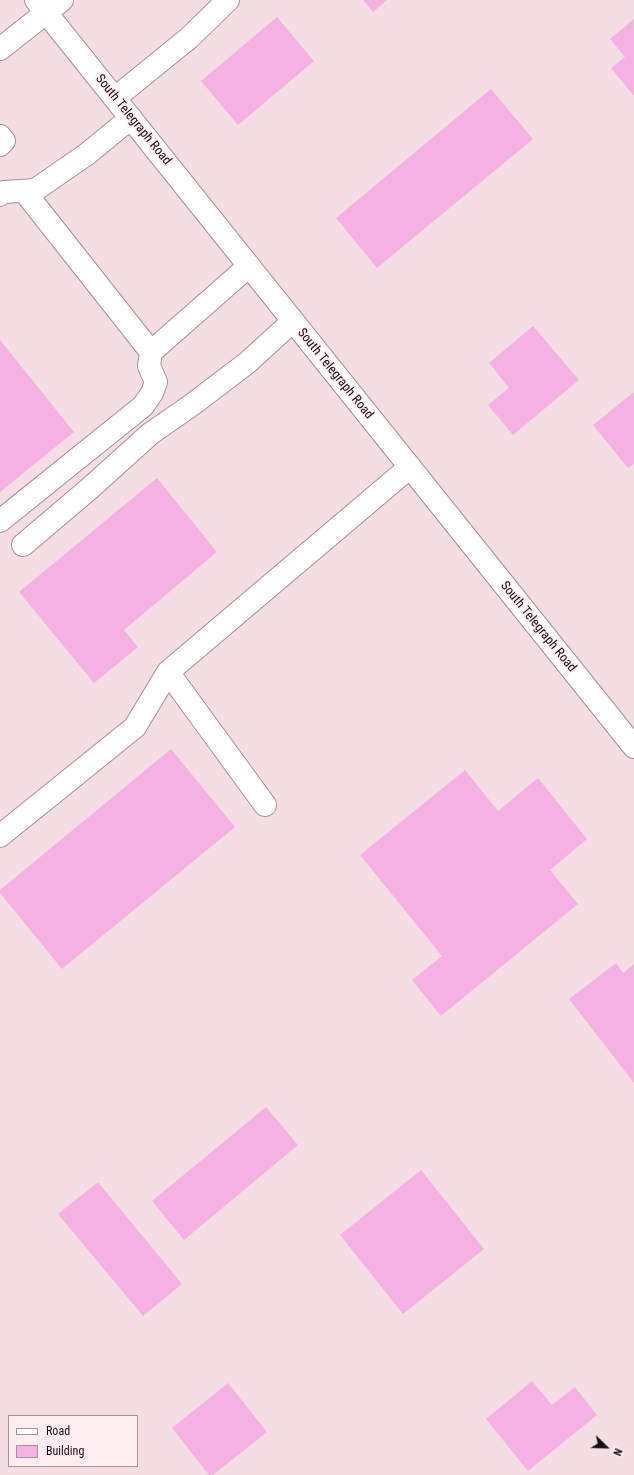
<!DOCTYPE html>
<html>
<head>
<meta charset="utf-8">
<style>
  body { margin:0 }
  #map { position:relative; width:634px; height:1475px; overflow:hidden; background:#f4dee3; font-family:"Roboto Condensed",sans-serif }
  canvas { display:block }
  .legend { position:absolute; left:8px; top:1415px; width:130px; height:52px; box-sizing:border-box; background:#ffedf0; border:1px solid #a29497; margin:0; padding:5px 7px; list-style:none; font-size:12px; color:#160f11 }
  .legend li { display:flex; align-items:center; gap:8px; height:20px }
  .legend b { width:20px; border:1px solid #a29497 }
  .north { position:absolute; left:586px; top:1427px; width:40px; height:40px; -webkit-text-stroke:3px #ffedf0; paint-order:stroke; rotate:113deg; font-size:11px; font-weight:700; line-height:16px; text-align:center; color:#160f11 }
  .north::after { content:''; display:block; margin:auto; width:14px; height:18px; background:#160f11; clip-path:polygon(50% 0,100% 100%,50% 72%,0 100%) }
</style>
</head>
<body>
<div id="map">
<canvas width="634" height="1475"></canvas>
<ul class="legend">
<li><b style="height:5px;background:#fff"></b>Road</li>
<li><b style="height:11px;background:#f6b1e3"></b>Building</li>
</ul>
<div class="north">N</div>
</div>
<script>
const g = document.querySelector('canvas').getContext('2d');
g.lineJoin = 'round';
function fillPath(path, color) { g.fillStyle = color; g.fill(path, 'evenodd'); }
const toPath = rows => new Path2D(rows.map(r => 'M' + r).join(''));
function stroke(path, color, width, dash) { g.strokeStyle = color; g.lineWidth = width; g.lineCap = dash ? 'butt' : 'round'; g.setLineDash(dash || []); g.stroke(path); }
function drawText(font, color, halo, rows, align = 'center') {
  g.font = font + ' "Roboto Condensed",sans-serif'; g.lineWidth = 3; g.setLineDash([]); g.textBaseline = 'middle'; g.strokeStyle = halo; g.fillStyle = color; for (const [text, x, y, turn = 0] of rows) {
    g.save(); g.translate(x, y); g.rotate((+turn || 0) * Math.PI / 180); g.textAlign = isNaN(turn) ? turn : align; if (halo) g.strokeText(text, 0, 0); g.fillText(text, 0, 0); g.restore();
  }
}
fillPath(toPath([
  [363,0,387,0,373,12],
  [277,17,314,61,238,125,201,81],
  [634,19,634,96,611,68,625,57,610,39],
  [491,89,533,139,377,268,336,218],
  [533,326,579,380,513,435,488,405,509,388,489,363],
  [0,340,74,432,0,492],
  [634,392,634,464,628,468,593,425],
  [157,478,217,552,124,630,138,647,94,683,19,592],
  [171,749,235,827,62,969,0,893,0,890],
  [465,770,498,811,538,778,587,839,550,870,578,904,441,1016,412,980,442,956,360,855],
  [616,963,623,973,634,964,634,1083,569,999],
  [266,1107,298,1145,184,1240,152,1201],
  [421,1170,484,1249,403,1314,340,1235],
  [98,1182,182,1284,143,1316,58,1214],
  [532,1381,552,1405,575,1387,597,1415,528,1471,486,1419],
  [228,1383,267,1432,213,1475,209,1475,172,1428]
]), '#f6b1e3');
const minor = toPath([
  [0,49,62,0],
  [115,98,189,38,228,0],
  [0,136,4,141,0,145],
  [24,191,151,352],
  [0,195,4,192,35,190,87,154,131,118],
  [0,521,143,406,152,393,156,382,149,366,151,352,249,266],
  [23,545,89,489,150,434,193,404,247,363,293,321],
  [168,672,265,805],
  [0,836,135,727,168,672,410,467]
]);
const major = toPath([
  [36,0,634,747]
]);
stroke(minor, '#a49094', 24);
stroke(major, '#a49094', 24);
stroke(minor, '#fff', 22);
stroke(major, '#fff', 22);
drawText('13px', '#160f11', '#ffedf0', [
  ["South Telegraph Road",133,120,51],
  ["South Telegraph Road",335,374,51],
  ["South Telegraph Road",538,627,51]
]);
</script>
</body>
</html>
